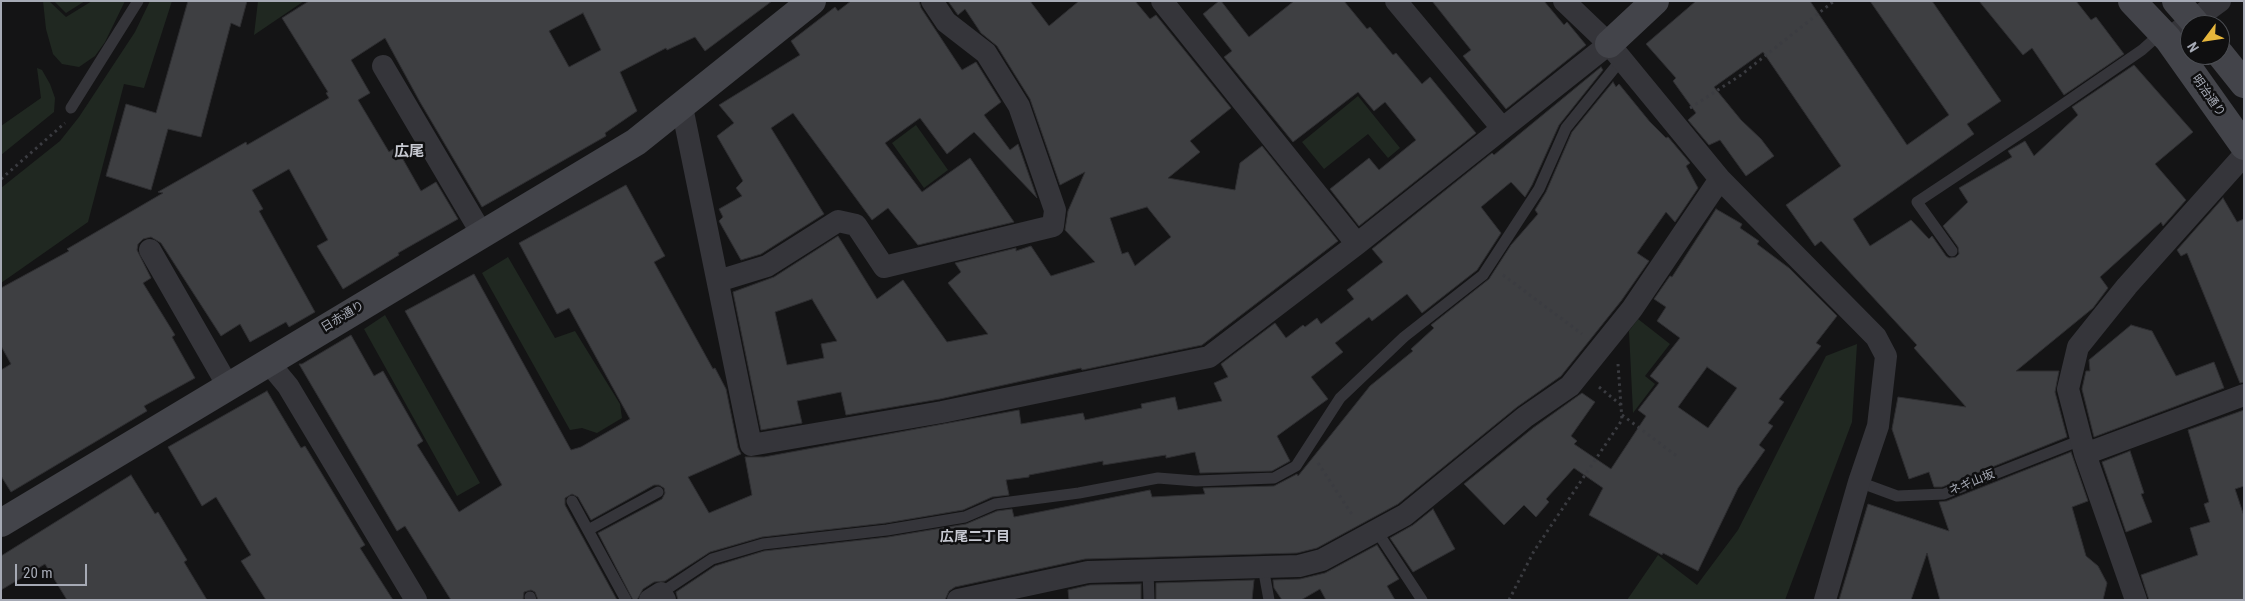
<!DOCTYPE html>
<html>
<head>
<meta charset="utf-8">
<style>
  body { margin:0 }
  #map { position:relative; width:2245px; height:601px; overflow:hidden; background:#141415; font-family:"Roboto Condensed",sans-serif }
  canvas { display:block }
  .frame { position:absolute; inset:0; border:2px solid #a6aab5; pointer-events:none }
  .north { position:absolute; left:2180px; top:15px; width:50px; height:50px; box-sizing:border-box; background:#0f0f10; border:1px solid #4b4d52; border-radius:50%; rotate:239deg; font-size:14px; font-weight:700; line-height:20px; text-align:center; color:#a6aab5 }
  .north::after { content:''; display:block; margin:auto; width:18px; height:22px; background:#e6b63b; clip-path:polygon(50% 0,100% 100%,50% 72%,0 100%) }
  .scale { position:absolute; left:15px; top:564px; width:72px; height:22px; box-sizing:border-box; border:2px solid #a6aab5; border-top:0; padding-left:6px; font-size:15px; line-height:18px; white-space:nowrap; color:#a6aab5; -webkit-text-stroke:4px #0f0f10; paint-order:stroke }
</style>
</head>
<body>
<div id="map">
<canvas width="2245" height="601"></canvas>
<div class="frame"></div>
<div class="north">N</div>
<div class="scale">20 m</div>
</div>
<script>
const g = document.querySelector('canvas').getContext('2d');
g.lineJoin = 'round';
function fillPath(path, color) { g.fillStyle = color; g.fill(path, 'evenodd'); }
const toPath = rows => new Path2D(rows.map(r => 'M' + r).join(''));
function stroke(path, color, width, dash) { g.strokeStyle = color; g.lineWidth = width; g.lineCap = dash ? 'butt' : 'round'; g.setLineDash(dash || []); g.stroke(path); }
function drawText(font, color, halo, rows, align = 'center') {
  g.font = font + ' "Roboto Condensed","Noto Sans JP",sans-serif'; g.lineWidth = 5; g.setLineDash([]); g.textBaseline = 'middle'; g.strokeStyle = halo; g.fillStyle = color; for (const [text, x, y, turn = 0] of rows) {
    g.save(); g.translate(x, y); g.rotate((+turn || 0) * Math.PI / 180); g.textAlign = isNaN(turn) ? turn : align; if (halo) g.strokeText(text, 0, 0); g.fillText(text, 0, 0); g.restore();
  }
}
fillPath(toPath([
  [43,1,49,1,66,17,92,1,125,1,105,42,95,56,79,67,62,64,53,54,46,29],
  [54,1,85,1,66,13],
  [150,1,172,1,144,88,124,84,88,222,1,283,1,188,60,141,79,117,135,32],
  [258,1,304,1,254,35],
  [37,68,42,70,50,84,55,98,54,112,1,155,1,126,41,98],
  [1358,96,1400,148,1388,158,1368,134,1324,169,1302,142],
  [916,125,948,170,924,188,892,143],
  [508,257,555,338,575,331,620,404,622,418,597,433,582,428,570,430,482,273],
  [385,315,480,483,457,496,364,329],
  [1638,319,1670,344,1645,376,1655,384,1633,413,1629,331],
  [1857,344,1852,422,1785,600,1627,600,1658,555,1697,585,1738,530,1826,356]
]), '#202821');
const building = toPath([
  [188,1,247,1,240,27,231,23,201,137,168,129,151,190,106,176,126,104,156,113,188,1],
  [309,1,772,1,705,51,695,37,667,50,666,48,620,72,637,111,605,133,606,136,482,207,420,102,385,38,351,60,370,93,358,100,389,152,396,147,421,191,436,182,458,219,398,253,399,255,343,289,317,246,328,240,289,169,252,190,263,209,259,211,315,312,289,327,286,322,250,342,240,324,221,336,161,243,151,237,143,239,138,244,137,250,151,278,143,283,175,335,172,337,195,378,144,406,147,411,11,492,1,476,1,370,11,364,1,346,1,288,69,251,67,249,163,193,158,192,246,142,247,145,329,98,326,93,328,92,282,18,309,1],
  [583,13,601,50,569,67,549,31,583,13],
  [851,1,919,1,921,8,962,70,976,62,1001,102,984,115,1010,150,1018,144,1037,198,974,132,947,154,920,118,885,143,922,192,970,158,1014,222,918,245,888,208,872,220,793,113,771,128,824,214,761,254,741,260,719,221,723,217,719,209,742,196,736,188,743,181,717,136,734,123,719,105,800,55,791,41,835,7,838,11,851,1],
  [948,1,1030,1,1049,26,1079,1,1135,1,1150,19,1156,15,1231,108,1190,141,1200,152,1168,178,1235,190,1240,163,1262,146,1338,241,1202,345,1082,370,1081,368,940,399,846,415,841,392,797,401,802,423,761,430,733,292,774,277,838,236,877,299,903,280,947,342,988,334,948,283,961,272,955,263,1016,248,1016,251,1031,246,1051,276,1095,262,1065,230,1068,211,1085,172,1060,185,1030,99,997,46,981,33,965,9,958,15,948,1],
  [1147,207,1171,237,1135,266,1128,252,1122,254,1110,218,1147,207],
  [812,299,837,341,821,344,824,358,787,365,775,312,812,299],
  [1219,1,1221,1,1249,37,1294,1,1344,1,1367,29,1370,27,1393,55,1396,53,1422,84,1430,77,1476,133,1359,226,1330,189,1369,158,1379,170,1416,140,1385,102,1374,111,1358,92,1293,142,1224,57,1232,51,1203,14,1219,1],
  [1432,1,1544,1,1564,25,1567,22,1586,45,1506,109,1463,56,1471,50,1432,1],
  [1696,1,1810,1,1907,145,1949,115,1870,1,1932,1,2001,101,1967,124,1974,134,1853,219,1870,246,1911,220,1929,239,1932,236,1946,256,1949,258,1956,257,1959,254,1958,247,1943,226,1968,202,1959,188,2012,157,2008,151,2025,141,2034,156,2078,115,2072,107,2134,65,2193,132,2155,164,2186,200,2163,226,2161,222,2100,277,2108,288,2093,308,2016,371,2059,371,2055,392,2067,437,1942,487,1934,487,1929,472,1909,479,1892,429,1898,397,1966,407,1914,348,1917,345,1821,241,1815,246,1786,205,1841,166,1763,52,1714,87,1741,120,1761,139,1774,156,1746,176,1720,140,1709,145,1688,120,1696,113,1673,81,1676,78,1646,44,1696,1],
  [1979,1,2076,1,2091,20,2096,17,2124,54,2064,95,2032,48,2023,55,1979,1],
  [1601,67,1603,70,1559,125,1532,185,1525,197,1511,182,1481,207,1501,233,1477,270,1422,313,1407,294,1372,321,1369,317,1335,343,1343,352,1311,377,1328,399,1277,436,1290,461,1272,471,1200,473,1195,452,1166,458,1166,455,1103,465,1103,461,1029,475,1029,477,1006,480,1009,495,992,497,963,510,886,523,762,537,710,552,665,581,654,582,643,589,637,600,633,600,598,533,662,499,665,493,664,488,659,485,654,485,591,520,578,497,572,494,565,498,565,505,617,600,538,600,535,592,531,590,524,592,523,600,451,600,405,526,397,531,299,364,302,364,351,335,374,376,383,371,423,441,417,445,459,512,502,485,405,311,474,274,571,450,581,447,630,419,569,308,557,314,519,243,626,185,665,256,654,262,713,369,715,368,726,389,738,448,741,454,688,477,709,513,752,495,745,457,764,457,1019,410,1021,424,1083,413,1085,420,1142,408,1141,404,1175,397,1178,410,1222,401,1214,383,1228,377,1221,364,1275,323,1286,338,1303,325,1305,327,1317,318,1321,324,1354,299,1347,290,1383,262,1372,249,1492,153,1494,155,1601,67],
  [1613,82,1616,87,1619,84,1650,122,1666,138,1668,137,1690,163,1686,166,1698,188,1675,222,1666,212,1637,253,1649,261,1621,301,1561,376,1517,407,1398,504,1317,548,1297,553,1085,559,955,587,949,591,945,600,678,600,676,592,715,566,764,551,888,537,966,524,997,511,1012,509,1014,517,1150,490,1152,497,1205,494,1203,488,1274,486,1297,474,1298,476,1370,386,1413,351,1411,349,1434,328,1431,325,1489,279,1511,245,1538,214,1535,210,1546,192,1572,132,1613,82],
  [2223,198,2237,222,2244,219,2244,382,2240,383,2187,253,2181,256,2177,250,2223,198],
  [1716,209,1742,224,1740,228,1759,241,1757,244,1789,268,1837,316,1816,343,1821,346,1779,399,1784,402,1768,423,1773,426,1759,445,1765,450,1738,488,1698,571,1663,553,1662,555,1589,515,1603,488,1574,468,1546,499,1549,502,1536,517,1524,505,1504,525,1464,484,1533,428,1582,393,1595,402,1571,436,1577,441,1574,444,1611,469,1646,416,1638,410,1659,383,1650,376,1680,338,1657,321,1666,307,1654,299,1670,276,1672,277,1716,209],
  [1707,367,1737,388,1708,428,1678,407,1707,367],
  [2131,325,2152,331,2176,376,2214,362,2224,388,2094,437,2082,389,2086,371,2090,371,2089,360,2131,325],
  [267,391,301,448,305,446,365,545,360,548,393,600,266,600,241,561,251,555,216,497,202,506,168,447,267,391],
  [2244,410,2244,486,2235,489,2244,516,2244,600,2149,600,2141,575,2198,555,2190,528,2210,522,2204,504,2209,502,2188,430,2244,410],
  [2130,451,2144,493,2141,494,2152,522,2126,532,2102,462,2130,451],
  [2071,452,2088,501,2072,507,2086,556,2098,566,2107,583,2103,600,1940,600,1927,553,1911,600,1839,600,1868,504,1949,531,1939,502,1947,501,2071,452],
  [131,475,155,514,158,512,187,560,184,562,207,600,67,600,45,564,1,590,1,556,131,475],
  [1433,509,1455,549,1413,572,1390,538,1413,525,1433,509],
  [1377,545,1399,579,1387,586,1395,600,1326,600,1320,589,1301,600,1282,600,1274,588,1273,580,1300,579,1325,573,1377,545],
  [1254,580,1252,600,1156,600,1156,583,1254,580],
  [1141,584,1141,600,1069,600,1068,590,1090,585,1141,584]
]);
fillPath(building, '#3e3f42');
stroke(building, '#2e2e31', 1);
stroke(toPath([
  [1690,108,1741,75,1834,1],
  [1,179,65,123],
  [1503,275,1582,334],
  [1599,387,1621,405],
  [1622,415,1678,457],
  [1318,463,1353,516],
  [1509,600,1534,551,1622,420,1618,364]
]), '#3b3c41', 3, [2.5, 4]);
stroke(toPath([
  [71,108,138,1],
  [1952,251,1917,202,2033,125,2142,50,2161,33],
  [1859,482,1897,496,1944,494,2081,440],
  [572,501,626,600],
  [588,530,658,492],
  [1376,530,1422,600],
  [1263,567,1269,600],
  [1148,570,1149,600],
  [661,593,712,559,763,544,887,530,965,517,995,504,1079,493,1158,478,1196,481,1274,478,1296,466,1340,398,1404,337,1483,275,1539,189,1566,128,1621,60],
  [530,597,531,600]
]), '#35353a', 11);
stroke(toPath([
  [1162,1,1357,244],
  [1396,1,1502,128],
  [1564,1,1609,44,1720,179,1876,337,1886,356,1878,426,1859,482,1825,600],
  [2168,39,2220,1],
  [383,66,482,234],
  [682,107,751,445,942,412,1209,357,1357,244,1609,44],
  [150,250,228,386],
  [718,281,767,266,838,221,856,225,884,267,1053,226,1055,210,1019,106,986,53,946,22,932,1],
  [268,362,288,386,416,600],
  [2085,454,2244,395],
  [650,600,661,593,665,600],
  [958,600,1088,572,1299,566,1322,560,1405,515,1525,417,1570,386,1632,309,1720,179],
  [2136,600,2085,454,2068,389,2078,347,2127,286,2244,155]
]), '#35353a', 22);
stroke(toPath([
  [2132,1,2168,39,2244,146],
  [2176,1,2197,25],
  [1609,44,1655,1],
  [2220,54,2244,84],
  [1,523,636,142,812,1]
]), '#43444a', 28);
drawText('12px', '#a6aab5', '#0f0f10', [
  ["明治通り",2208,96,55],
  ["日赤通り",343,317,-31],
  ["ネギ山坂",1972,483,-22]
]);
drawText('bold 14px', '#c7c9d1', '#0f0f10', [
  ["広尾二丁目",975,537]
]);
drawText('bold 15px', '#c7c9d1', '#0f0f10', [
  ["広尾",409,152]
]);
</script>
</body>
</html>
